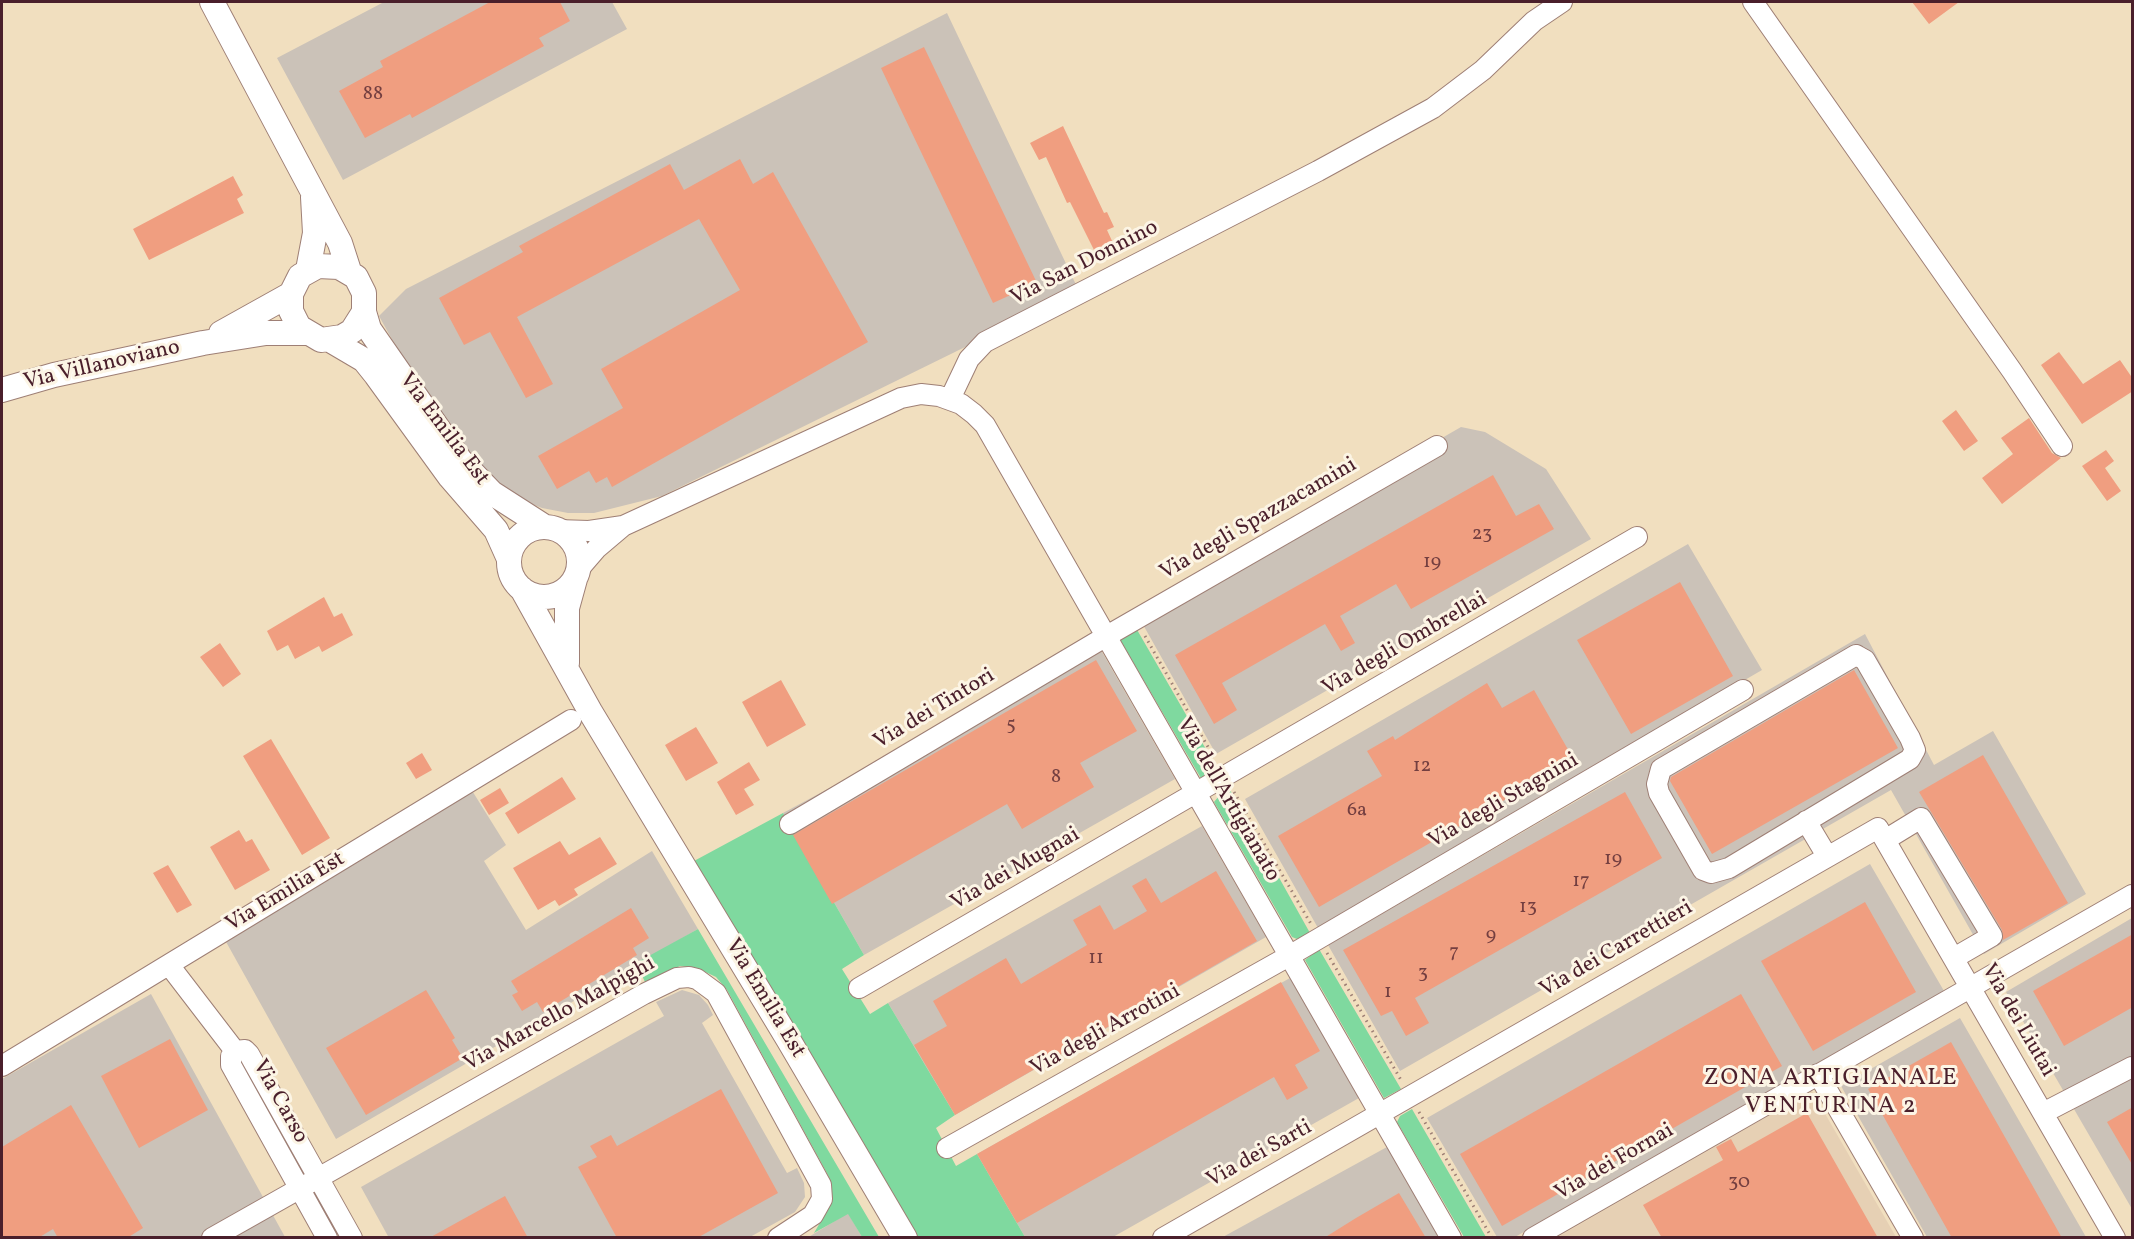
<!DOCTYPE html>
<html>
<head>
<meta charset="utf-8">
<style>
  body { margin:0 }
  #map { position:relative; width:2134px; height:1239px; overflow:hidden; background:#f1dfbf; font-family:Vollkorn,serif }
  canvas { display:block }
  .frame { position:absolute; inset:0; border:3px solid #4a1f2b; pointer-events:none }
</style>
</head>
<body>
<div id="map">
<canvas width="2134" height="1239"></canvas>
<div class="frame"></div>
</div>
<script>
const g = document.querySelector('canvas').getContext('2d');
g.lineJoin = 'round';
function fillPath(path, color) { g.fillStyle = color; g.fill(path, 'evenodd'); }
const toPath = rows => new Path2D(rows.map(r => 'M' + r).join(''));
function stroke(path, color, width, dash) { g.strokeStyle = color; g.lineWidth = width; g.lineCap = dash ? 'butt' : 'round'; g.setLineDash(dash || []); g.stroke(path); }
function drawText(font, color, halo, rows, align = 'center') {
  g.font = font + ' Vollkorn,serif'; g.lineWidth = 6; g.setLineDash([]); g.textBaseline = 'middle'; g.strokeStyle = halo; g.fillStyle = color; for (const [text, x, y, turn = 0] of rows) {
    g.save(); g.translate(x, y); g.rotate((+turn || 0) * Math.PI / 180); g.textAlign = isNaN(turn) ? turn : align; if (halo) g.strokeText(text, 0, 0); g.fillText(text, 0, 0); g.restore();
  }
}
fillPath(toPath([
  [1812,1091,1896,1237,1556,1238]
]), '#e6d0b4');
fillPath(toPath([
  [384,2,612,2,627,29,343,180,277,58],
  [947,13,1079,291,662,496,594,513,568,513,542,508,521,500,494,482,427,403,379,316,406,289],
  [1461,427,1485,432,1546,469,1591,539,1216,754,1137,614],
  [1688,544,1762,670,1318,928,1245,799],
  [1865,634,1934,765,1993,731,2086,894,1984,954,1891,790,1400,1071,1328,945],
  [1094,638,1175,779,864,955,783,813,893,754],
  [471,789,506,845,484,861,526,930,652,851,698,929,336,1139,225,940],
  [1202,826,1266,937,955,1115,888,1003],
  [1870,864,1944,991,1515,1237,1497,1237,1427,1118],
  [2132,918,2132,1209,2006,992],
  [1290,978,1359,1098,1113,1237,1025,1237,977,1154],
  [682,990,699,995,708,1005,713,1015,702,1023,787,1173,797,1168,804,1183,805,1197,795,1212,750,1237,389,1238,361,1187,664,1016,656,1002],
  [151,994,285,1237,2,1237,2,1079],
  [1960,1018,2086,1237,1927,1237,1841,1086],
  [1387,1147,1439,1237,1221,1238],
  [848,1213,862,1237,807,1238]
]), '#cbc2b8');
fillPath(toPath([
  [1136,628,1218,770,1202,780,1119,638],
  [1230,790,1310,933,1297,939,1292,937,1214,802,1219,796],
  [783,813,864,955,842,969,870,1014,888,1003,955,1115,936,1128,956,1166,977,1154,1025,1237,912,1237,694,861],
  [698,929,879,1237,862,1237,848,1214,814,1233,828,1209,831,1193,829,1177,727,990,716,977,697,968,680,966,645,982,636,963],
  [1319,949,1401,1089,1384,1098,1305,960],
  [1412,1109,1486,1237,1464,1237,1397,1122,1400,1116]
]), '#7fd99f');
fillPath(toPath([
  [490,2,560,2,570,21,539,38,544,46,412,118,410,114,365,138,339,91,383,67,380,61],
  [1912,2,1959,2,1929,24],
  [924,47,1037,283,993,303,881,68],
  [1063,126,1104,213,1107,212,1114,227,1107,230,1113,243,1095,252,1070,202,1067,203,1046,157,1039,160,1030,143],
  [740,159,753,184,773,172,868,342,612,487,607,477,596,483,589,471,557,489,538,456,623,408,601,369,740,290,699,219,517,317,553,384,526,398,490,332,464,345,439,298,523,252,519,246,670,164,684,190],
  [233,176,243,195,237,199,244,213,149,260,133,229],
  [2059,352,2083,384,2120,360,2133,379,2133,391,2082,424,2041,365],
  [1956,410,1978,441,1964,451,1942,421],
  [2029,418,2052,453,2061,458,2002,504,1982,478,2013,454,2001,438],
  [2106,450,2114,461,2105,468,2121,491,2107,501,2082,466],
  [1493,475,1516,516,1539,504,1554,529,1411,609,1396,584,1340,616,1355,643,1341,651,1325,624,1222,683,1237,710,1214,724,1175,655],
  [1680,582,1733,676,1631,734,1577,640],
  [324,597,334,617,342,613,353,635,322,652,319,646,295,659,288,645,277,651,267,631],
  [220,643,241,674,223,687,200,657],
  [1096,660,1137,731,1080,763,1094,787,1022,829,1007,804,832,904,793,835],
  [1854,670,1898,748,1712,854,1670,781,1671,777],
  [781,680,806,725,767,747,742,702],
  [1487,683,1502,708,1534,690,1574,760,1319,907,1278,836,1382,776,1367,751,1393,736,1395,740],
  [696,727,718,763,686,781,665,745],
  [271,739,330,838,302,855,243,756],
  [422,753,432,770,416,779,406,763],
  [1983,755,2068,903,2003,940,2002,930,1919,792],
  [749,762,760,780,744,789,754,805,736,815,717,782],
  [562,777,576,799,518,834,505,813],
  [500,788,509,803,489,815,480,800],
  [1625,792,1662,858,1415,998,1429,1023,1406,1036,1392,1011,1381,1016,1343,950],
  [239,830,246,842,252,839,270,870,235,890,210,847],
  [600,837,617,864,574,889,578,895,559,906,555,900,538,910,513,868,560,841,569,855],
  [168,865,192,905,177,913,153,873],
  [1216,871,1257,941,955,1115,914,1045,947,1026,933,1001,1006,958,1021,984,1087,945,1073,920,1100,905,1114,930,1147,911,1132,886,1146,878,1161,903],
  [1865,902,1916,992,1813,1051,1761,961],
  [631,908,649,938,633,948,637,955,543,1012,537,1002,522,1011,512,995,518,992,511,981],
  [2133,934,2133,1007,2064,1046,2033,991],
  [1281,982,1320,1051,1295,1065,1308,1088,1287,1100,1274,1077,1017,1223,977,1154],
  [426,990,455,1038,452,1040,463,1058,366,1115,326,1048],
  [1741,994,1782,1066,1502,1226,1460,1154],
  [170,1039,208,1110,139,1148,101,1076],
  [1951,1042,2031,1183,2062,1238,1952,1238,1868,1089],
  [721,1089,778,1193,697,1238,617,1238,578,1167,597,1157,590,1146,611,1135,617,1146],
  [71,1105,143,1228,127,1238,58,1238,53,1229,38,1238,2,1238,2,1147],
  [2133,1107,2133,1166,2107,1122],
  [1807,1113,1878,1238,1662,1238,1643,1205,1723,1160,1716,1147,1731,1139,1738,1152],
  [1399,1193,1426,1238,1324,1238,1356,1218],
  [505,1196,528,1238,429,1238]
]), '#f09e80');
const minor = toPath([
  [1753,2,2012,371,2062,446],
  [950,399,969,359,985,342,1318,171,1433,108,1483,70,1534,21,1562,2],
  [557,530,589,531,623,526],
  [578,570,597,548,623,526,901,398,921,394,939,396,961,404,974,414,985,425,1451,1238],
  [1856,655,1865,660,1910,738,1915,750,1910,759,1729,868,1711,873,1703,870,1659,793,1657,784,1661,769,1856,655],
  [1806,821,1827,856],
  [790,824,1105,637,1437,446],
  [1885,840,1921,818,1992,936,1954,958],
  [169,965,235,1051],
  [859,988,1637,537],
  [2,1066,571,720],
  [1818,1074,1913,1238],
  [2043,1113,2132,1067],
  [947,1148,1289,956,1743,690],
  [212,1238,644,994,677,978,689,977,697,979,716,993,821,1185,822,1199,813,1215,778,1238],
  [327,1238,231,1065,231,1056,235,1051,245,1050,249,1054,352,1238],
  [1163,1238,1878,828,2115,1238],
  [1533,1238,2132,895]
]);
const major = toPath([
  [212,2,340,243,349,271],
  [308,270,315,233,313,197],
  [364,312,352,331,342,337,321,340,299,327,291,311,291,294,300,276,318,266,339,267,356,277,364,293,364,312,369,329,460,460,492,493,545,527],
  [221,333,291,294],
  [330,340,364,360,376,375,450,477,496,530,509,559],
  [2,390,54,375,203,343,266,333,305,333],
  '509 562a35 35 0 1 1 70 0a35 35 0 1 1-70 0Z',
  [522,589,591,713,788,1039,905,1238],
  [567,663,567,608,575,579]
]);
stroke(minor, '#9e7f75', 22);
stroke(major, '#9e7f75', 26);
stroke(toPath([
  [1145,636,1216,761],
  [1234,792,1311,924],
  [1327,953,1401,1080],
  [1419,1112,1492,1238]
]), '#9e7f75', 3, [1.5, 4.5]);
stroke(minor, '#fff', 20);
stroke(major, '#fff', 24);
drawText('20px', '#743f40', null, [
  ["88",373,95],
  ["23",1482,535],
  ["19",1432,563],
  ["5",1011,726],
  ["12",1422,767],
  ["8",1056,778],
  ["6a",1357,811],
  ["19",1613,860],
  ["17",1581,882],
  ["13",1528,908],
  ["9",1491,936],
  ["7",1454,953],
  ["11",1096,959],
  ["3",1423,974],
  ["1",1388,993],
  ["30",1739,1183]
]);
drawText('22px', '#4a1f2b', '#fcf5e5', [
  ["Via San Donnino",1085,264,-27],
  ["Via Villanoviano",102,366,-13],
  ["Via Emilia Est",443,430,53],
  ["Via degli Spazzacamini",1259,520,-30],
  ["Via degli Ombrellai",1405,645,-30],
  ["Via dei Tintori",935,710,-31],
  ["Via dell'Artigianato",1227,800,60],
  ["Via degli Stagnini",1504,802,-30],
  ["Via dei Mugnai",1016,870,-30],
  ["Via Emilia Est",286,893,-31],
  ["Via dei Carrettieri",1617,950,-30],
  ["Via Emilia Est",764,999,59],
  ["Via Marcello Malpighi",560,1015,-29],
  ["Via dei Liutai",2017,1021,60],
  ["Via degli Arrotini",1106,1031,-29],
  ["Via Carso",279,1102,61],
  ["Via dei Sarti",1260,1155,-29],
  ["Via dei Fornai",1615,1163,-30]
]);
g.letterSpacing = '1.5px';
drawText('24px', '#4a1f2b', '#fcf5e5', [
  ["ZONA ARTIGIANALE",1831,1080],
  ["VENTURINA 2",1831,1108]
]);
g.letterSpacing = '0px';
</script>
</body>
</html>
